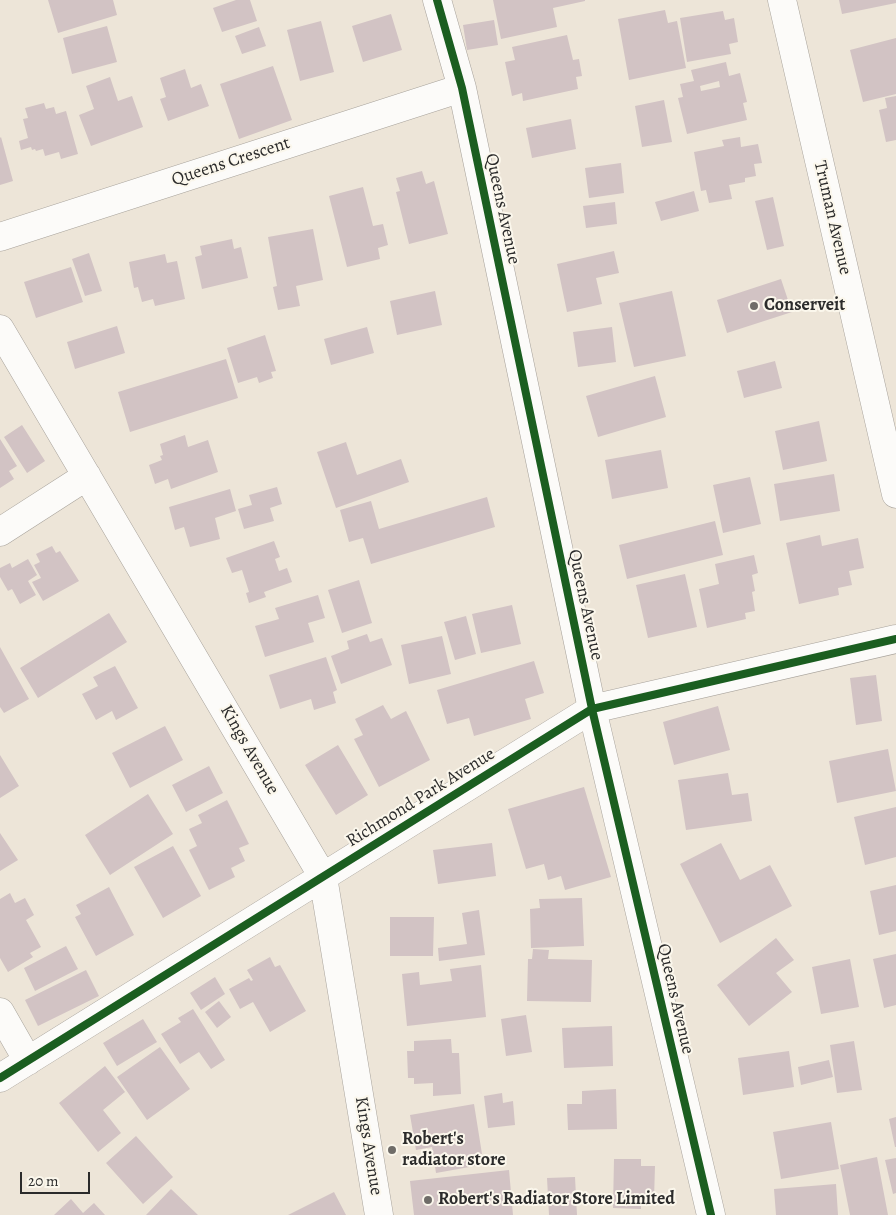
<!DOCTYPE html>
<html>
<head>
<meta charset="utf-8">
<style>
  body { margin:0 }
  #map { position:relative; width:896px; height:1215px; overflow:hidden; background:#ede5d8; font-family:Alegreya,serif }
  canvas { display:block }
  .scale { position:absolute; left:20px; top:1172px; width:70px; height:22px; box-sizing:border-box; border:2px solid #2b2b2b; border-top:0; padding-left:6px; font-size:15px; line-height:18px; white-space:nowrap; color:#2b2b2b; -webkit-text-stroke:4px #fbf7ec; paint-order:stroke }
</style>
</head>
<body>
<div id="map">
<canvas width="896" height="1215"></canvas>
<div class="scale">20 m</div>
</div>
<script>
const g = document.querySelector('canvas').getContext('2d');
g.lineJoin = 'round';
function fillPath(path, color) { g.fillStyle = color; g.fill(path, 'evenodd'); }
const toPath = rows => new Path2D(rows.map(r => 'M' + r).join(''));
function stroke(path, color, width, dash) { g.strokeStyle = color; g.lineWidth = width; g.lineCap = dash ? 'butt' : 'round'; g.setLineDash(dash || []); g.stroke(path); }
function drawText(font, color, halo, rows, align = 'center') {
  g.font = font + ' Alegreya,serif'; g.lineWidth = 4; g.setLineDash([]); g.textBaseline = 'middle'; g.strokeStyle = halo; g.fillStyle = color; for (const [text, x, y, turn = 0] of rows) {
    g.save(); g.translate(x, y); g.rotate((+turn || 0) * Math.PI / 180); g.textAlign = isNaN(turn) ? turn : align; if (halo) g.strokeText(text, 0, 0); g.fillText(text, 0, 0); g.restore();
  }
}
fillPath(toPath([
  [48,0,113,0,117,15,58,33],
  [236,0,250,0,257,21,222,32,213,8],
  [493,0,585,0,585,1,553,8,557,27,501,39],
  [839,0,896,0,896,3,842,14],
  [665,10,668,23,677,21,686,68,629,80,618,19],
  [723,11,725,20,734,18,738,42,729,44,731,54,687,62,680,18],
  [391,14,402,50,363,62,352,26],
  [494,20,498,45,467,50,463,25],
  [321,21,334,72,300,81,287,30],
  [107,26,117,62,72,74,63,38],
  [259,27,266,46,242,54,235,36],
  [567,35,573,60,579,59,582,76,576,77,578,89,523,101,522,93,512,96,505,62,515,60,512,47],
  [896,38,896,94,863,102,850,50],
  [726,62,729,76,740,73,747,102,743,103,747,120,687,134,678,98,683,97,680,84,694,81,691,70],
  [719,81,720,87,701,91,700,86],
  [273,66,292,120,239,139,220,84],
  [185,69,191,88,201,84,209,106,168,121,160,99,166,97,160,78],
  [110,77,118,101,132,96,143,127,91,146,79,115,94,109,86,86],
  [896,96,896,140,886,142,879,110,887,108,885,98],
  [664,100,672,142,642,147,635,106],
  [44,103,46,109,54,107,56,114,66,111,78,154,61,159,59,152,45,156,43,149,36,151,35,149,32,150,31,147,21,150,19,141,28,138,23,119,28,118,25,108],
  [571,119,576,149,532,158,526,128],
  [1,137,13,181,0,185,0,138],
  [740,137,741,147,758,144,762,163,754,164,756,176,745,178,745,182,729,185,732,199,709,203,706,190,701,191,694,152,724,146,722,140],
  [621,163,624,193,589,198,585,168],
  [422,171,426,184,434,181,448,234,409,244,396,192,400,191,396,178],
  [363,187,373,226,383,224,388,245,378,248,380,259,347,267,329,196],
  [694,191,699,211,661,221,655,202],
  [773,197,784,246,767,250,755,201],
  [615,202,617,224,586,228,583,206],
  [313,229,323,280,296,286,300,306,278,310,273,287,277,286,268,237],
  [232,239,234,249,241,247,248,278,202,289,195,257,202,255,200,246],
  [614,251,619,273,596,278,602,304,567,312,557,264],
  [89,253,102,291,85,296,72,259],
  [165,254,167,263,177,261,185,299,155,306,153,299,142,302,138,287,134,288,129,262],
  [71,267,83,302,36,318,24,282],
  [781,279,792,312,727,333,717,300],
  [435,291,442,325,397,335,390,301],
  [672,291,686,356,634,367,619,303],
  [117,326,125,353,75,369,67,342],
  [367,327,374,353,331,365,324,339],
  [612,327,616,362,578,367,573,332],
  [265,335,276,371,271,372,273,378,259,383,257,377,238,383,227,348],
  [226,359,238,398,130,432,118,392],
  [775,361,782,388,744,398,737,371],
  [655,376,666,417,598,437,586,396],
  [819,421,827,461,783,470,775,431],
  [22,425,45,461,27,473,4,437],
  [185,435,188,447,208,440,218,472,171,489,168,479,155,484,149,465,162,460,160,456,163,455,160,444],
  [0,439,17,466,9,471,14,479,0,488],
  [346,442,357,475,401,459,409,482,336,508,317,452],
  [661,450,668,488,612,499,605,460],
  [834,474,840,511,780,521,774,484],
  [750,477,761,524,723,533,713,485],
  [277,487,282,504,270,508,274,521,244,529,238,509,252,505,249,495],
  [230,489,236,511,215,518,220,539,190,547,184,527,175,530,169,507],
  [487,497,495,527,371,564,363,538,349,542,340,510,371,501,379,529],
  [715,521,723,555,627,579,619,545],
  [820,535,822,546,858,538,864,568,849,571,852,585,838,588,839,595,799,604,786,543],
  [274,541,280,557,275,559,279,571,287,568,292,582,264,592,266,597,249,603,246,593,249,592,242,570,232,573,226,558],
  [52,546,56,553,60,551,79,581,43,601,32,582,41,578,34,565,40,562,36,554],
  [754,555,758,573,752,575,755,591,752,592,755,611,745,613,746,619,707,628,699,589,719,584,715,564],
  [28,559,37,575,28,581,36,595,20,604,12,589,8,591,0,577,0,568,10,563,12,568],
  [685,574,697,627,648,638,636,585],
  [359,580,372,623,342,633,328,590],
  [318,595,325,618,308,623,314,642,265,657,255,626,279,619,275,608],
  [512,605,521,644,481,653,472,614],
  [109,613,127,642,38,698,20,668],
  [466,616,476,654,455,660,444,622],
  [367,634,370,642,382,638,392,665,341,684,331,656,349,649,347,641],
  [442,636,451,674,409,684,401,645],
  [0,647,29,699,4,713,0,707],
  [326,657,337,690,333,692,336,703,314,710,311,699,280,709,269,675],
  [534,661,544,693,525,699,531,719,474,736,469,718,447,724,437,690],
  [115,666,138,708,116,720,112,711,96,720,82,694,98,686,93,677],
  [876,675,882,721,856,725,850,678],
  [383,705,391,719,406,711,430,760,379,787,354,739,363,735,355,719],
  [718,706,730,750,674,765,663,722],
  [165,726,183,760,130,788,112,753],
  [338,745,368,795,336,815,305,765],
  [888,749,896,791,837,803,829,761],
  [0,755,19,786,0,798],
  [209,766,223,793,186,812,172,785],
  [728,773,732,795,748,793,752,821,686,830,678,780],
  [584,787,611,877,565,890,561,876,548,880,544,864,526,869,508,809],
  [148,794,173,834,110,875,85,835],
  [227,800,249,844,239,848,245,861,231,868,235,877,209,890,189,850,197,846,189,829,202,823,198,815],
  [896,807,896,857,865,865,854,817],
  [0,833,18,860,0,871],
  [492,843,496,876,438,884,433,850],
  [721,843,740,880,770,865,792,906,720,943,680,864],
  [173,846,201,896,163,918,134,867],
  [896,885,896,931,879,935,870,891],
  [109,887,134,935,96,956,75,917,81,914,76,905],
  [10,893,15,903,25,898,34,915,26,920,41,947,30,953,33,957,8,972,0,958,0,899],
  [582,898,584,946,531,948,530,909,540,908,539,899],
  [479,910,485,955,439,961,438,948,467,944,462,913],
  [390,917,434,917,433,956,390,956],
  [776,938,794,960,776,973,792,992,749,1026,717,985],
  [66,946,78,969,35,991,24,968],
  [533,949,549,950,548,959,592,960,591,1002,527,1001,528,959,532,959],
  [896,954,896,1005,884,1008,873,959],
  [270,957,275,967,280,965,306,1011,270,1032,253,1002,240,1009,229,989,249,978,251,981,253,980,247,970],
  [850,959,859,1007,821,1014,812,967],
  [481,965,486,1017,407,1026,402,974,419,972,420,985,452,981,450,969],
  [86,970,99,996,38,1026,25,1000],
  [215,977,225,994,201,1010,190,993],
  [219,1001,231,1017,217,1028,205,1012],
  [193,1009,225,1060,211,1069,199,1052,180,1064,161,1034,181,1022,178,1018],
  [526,1015,532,1052,506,1056,501,1019],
  [143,1019,157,1042,117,1066,103,1043],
  [612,1026,613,1066,564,1068,562,1028],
  [451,1039,452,1053,459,1053,461,1094,433,1096,433,1083,414,1084,414,1078,408,1078,407,1051,414,1051,414,1041],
  [854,1041,862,1090,837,1093,830,1045],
  [160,1047,190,1089,147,1120,117,1077],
  [789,1051,794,1087,743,1095,738,1058],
  [829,1060,833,1077,801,1085,798,1067],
  [105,1066,125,1092,103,1110,121,1133,98,1152,59,1103],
  [616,1089,617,1129,568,1130,567,1104,582,1104,582,1091],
  [502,1093,503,1103,513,1101,515,1125,488,1128,484,1096],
  [474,1104,482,1154,473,1156,475,1166,436,1173,432,1147,416,1150,410,1115],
  [896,1117,896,1147,895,1147,889,1119],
  [831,1122,839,1169,781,1179,773,1132],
  [136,1136,173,1177,143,1204,106,1163],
  [877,1157,888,1215,850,1215,840,1165],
  [896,1158,896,1193,893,1194,885,1160],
  [614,1159,641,1159,641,1166,655,1166,654,1199,641,1199,641,1209,613,1208],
  [509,1170,513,1215,414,1215,410,1181],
  [575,1177,577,1215,549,1215,547,1178],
  [836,1184,838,1215,776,1215,774,1189],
  [171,1189,198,1215,146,1215],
  [334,1192,346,1215,288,1215],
  [71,1199,83,1213,94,1203,105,1215,54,1215]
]), '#d2c3c4');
const minor = toPath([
  [437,0,462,88,592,709,711,1215],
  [782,0,896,494],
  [0,237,462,88],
  [0,329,323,877,379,1215],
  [0,532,87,476],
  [0,1012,28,1061],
  [0,1078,592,709,896,639]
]);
stroke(minor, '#a7a29b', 29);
stroke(minor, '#fcfbf9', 28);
stroke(toPath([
  [437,0,462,88,592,709,711,1215],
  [0,1078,592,709,896,639]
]), '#1b5e20', 8);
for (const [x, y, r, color] of [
  [754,306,5,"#6f6c68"],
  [392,1150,5,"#6f6c68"],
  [428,1200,5,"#6f6c68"]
]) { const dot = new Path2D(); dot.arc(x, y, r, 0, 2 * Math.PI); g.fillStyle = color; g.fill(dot); stroke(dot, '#fbf7ec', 2); }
drawText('18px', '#2b2b2b', '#fbf7ec', [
  ["Queens Crescent",231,162,-18],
  ["Queens Avenue",502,209,78],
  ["Truman Avenue",832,218,77],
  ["Queens Avenue",585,605,78],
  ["Kings Avenue",249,750,60],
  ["Richmond Park Avenue",421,798,-32],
  ["Queens Avenue",675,999,77],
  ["Kings Avenue",368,1146,81]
]);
drawText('bold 18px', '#2b2b2b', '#fbf7ec', [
  ["Conserveit",764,306],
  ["Robert's",402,1140],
  ["radiator store",402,1161],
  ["Robert's Radiator Store Limited",438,1200]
], 'left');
</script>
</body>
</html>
